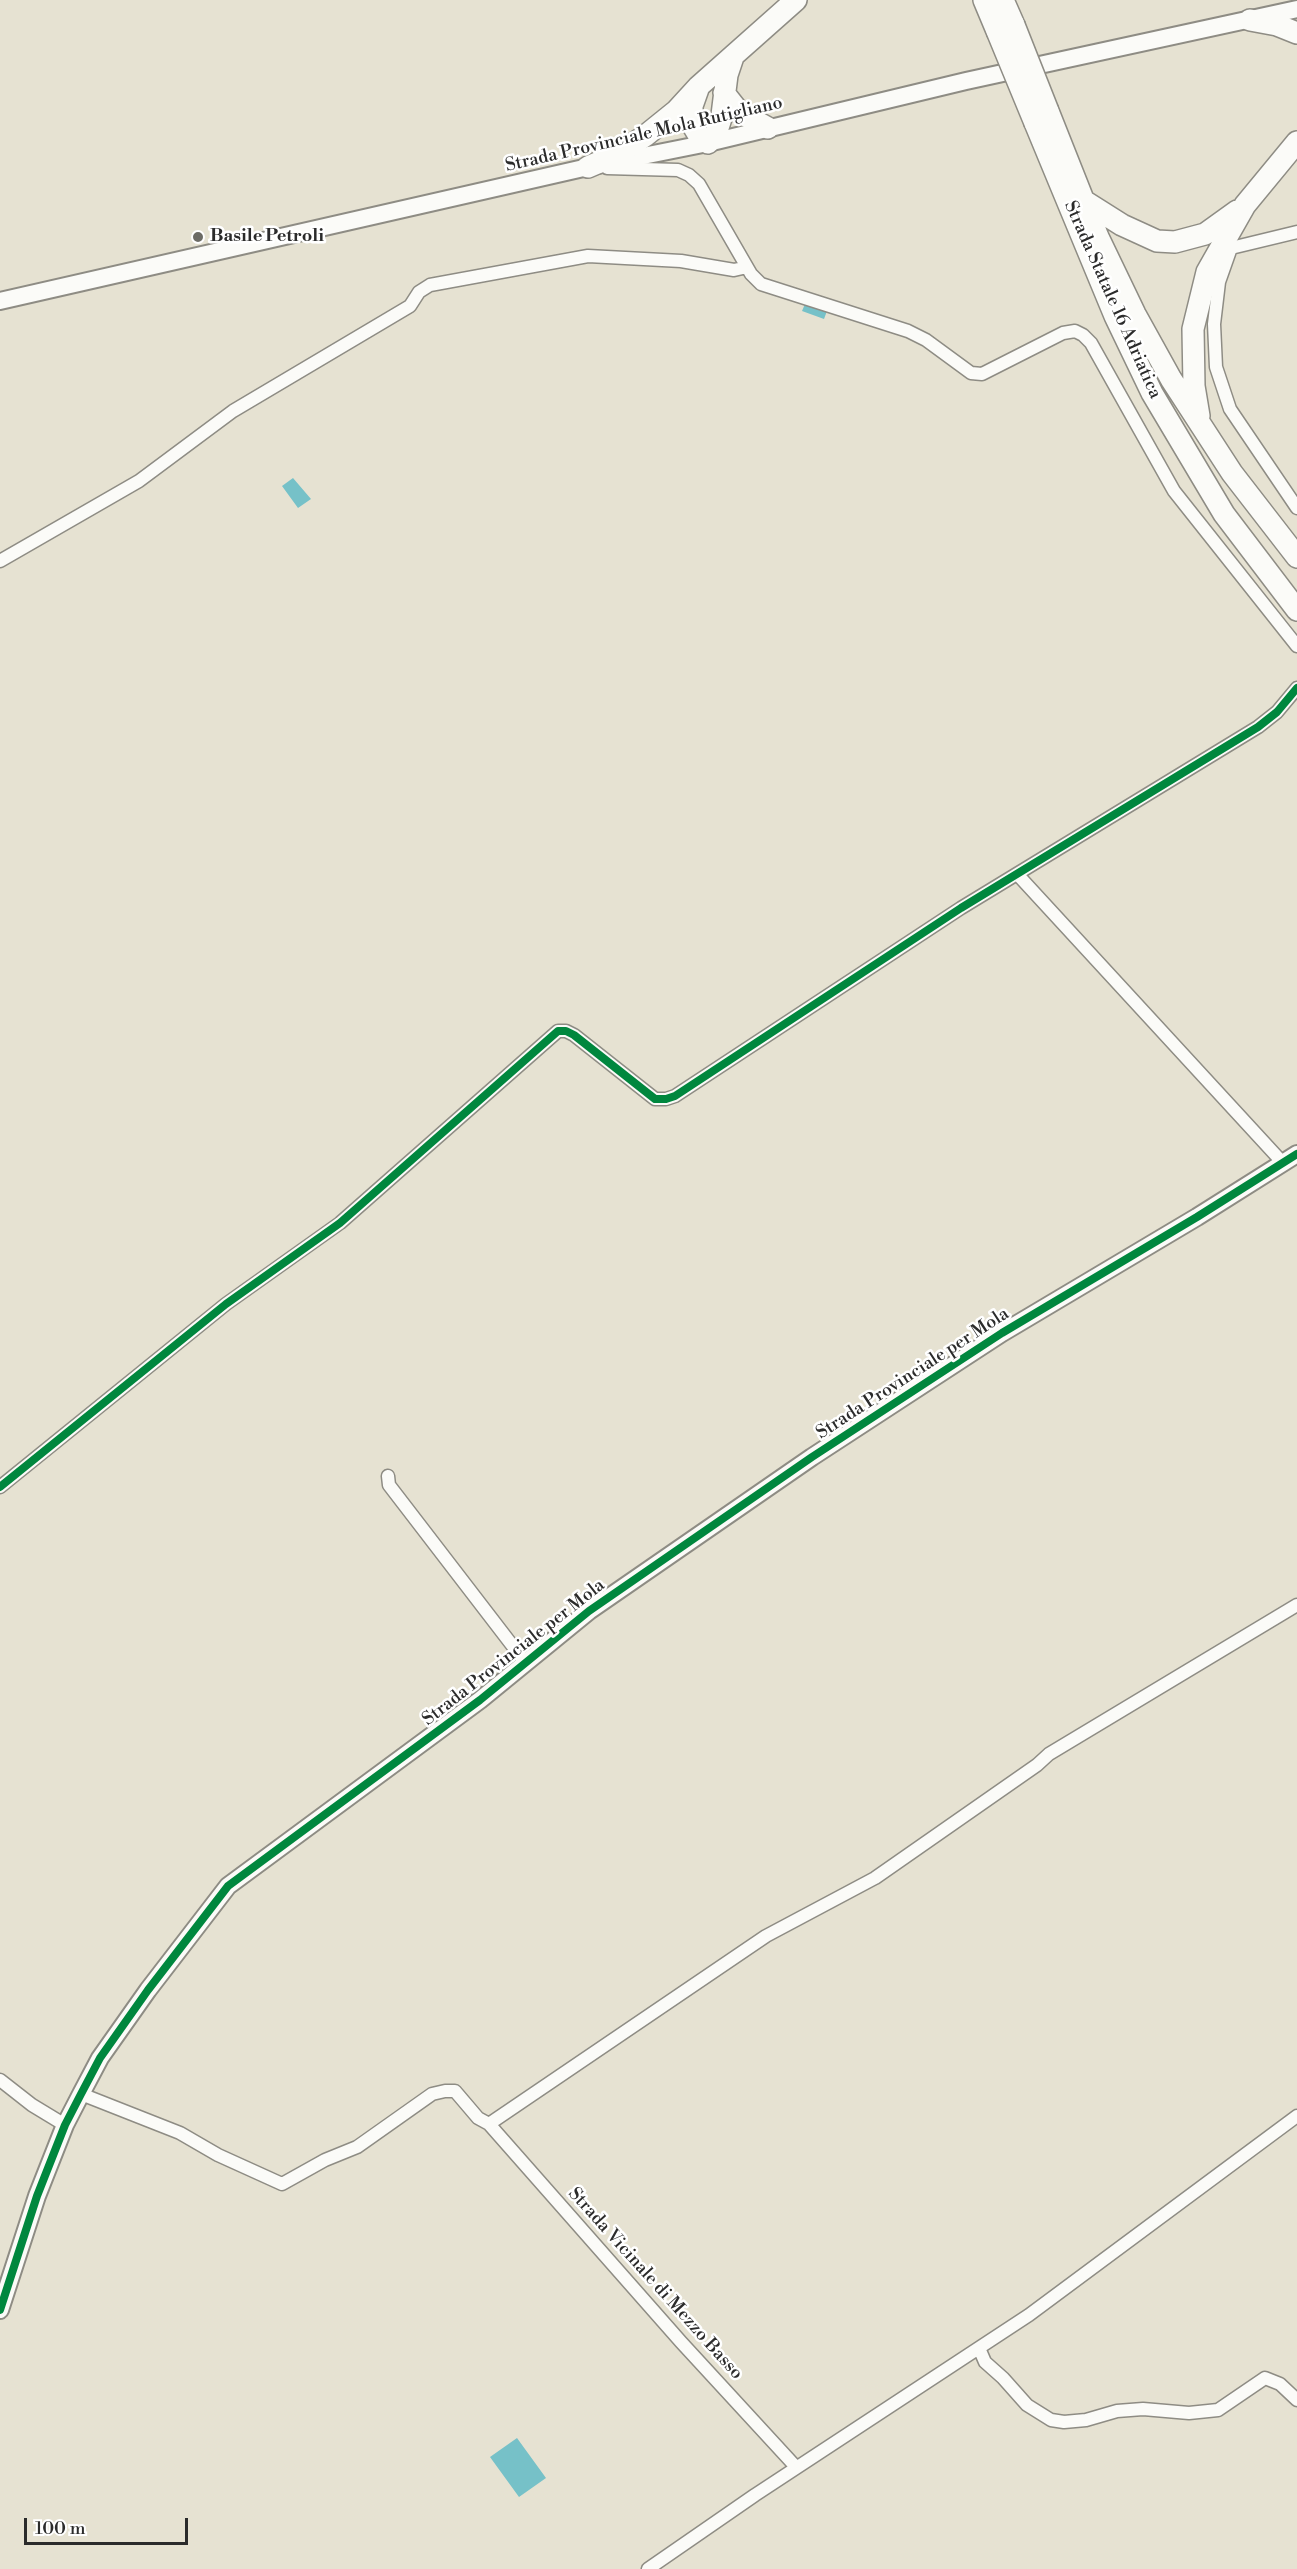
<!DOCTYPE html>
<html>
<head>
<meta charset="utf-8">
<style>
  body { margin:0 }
  #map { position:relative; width:1297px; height:2569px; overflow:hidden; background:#e6e2d2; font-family:"Libre Bodoni",serif }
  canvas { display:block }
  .scale { position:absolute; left:24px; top:2518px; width:164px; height:27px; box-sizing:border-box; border:3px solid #2b2b2b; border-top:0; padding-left:8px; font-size:18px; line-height:21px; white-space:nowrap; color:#2b2b2b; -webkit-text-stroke:4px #fff; paint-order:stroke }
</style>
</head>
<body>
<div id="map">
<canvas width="1297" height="2569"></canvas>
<div class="scale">100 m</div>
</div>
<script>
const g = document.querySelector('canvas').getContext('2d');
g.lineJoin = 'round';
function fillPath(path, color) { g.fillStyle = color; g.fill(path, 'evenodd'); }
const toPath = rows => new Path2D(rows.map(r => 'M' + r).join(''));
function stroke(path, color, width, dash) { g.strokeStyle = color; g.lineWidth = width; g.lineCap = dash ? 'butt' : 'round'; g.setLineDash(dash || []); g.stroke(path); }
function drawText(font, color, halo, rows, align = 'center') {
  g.font = font + ' "Libre Bodoni",serif'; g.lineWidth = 5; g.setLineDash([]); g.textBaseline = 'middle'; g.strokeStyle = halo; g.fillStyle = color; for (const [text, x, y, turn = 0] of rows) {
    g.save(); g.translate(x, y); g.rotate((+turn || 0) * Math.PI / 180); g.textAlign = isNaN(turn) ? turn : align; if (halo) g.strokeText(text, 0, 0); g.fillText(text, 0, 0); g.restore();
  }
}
fillPath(toPath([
  [805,304,827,311,824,319,802,311],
  [293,478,311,499,298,508,282,486],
  [517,2438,546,2478,519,2497,490,2457]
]), '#76c1c8');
const street = toPath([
  [607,168,678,170,689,175,699,184,751,274,761,284,908,331,926,340,971,373,982,374,1063,333,1075,331,1083,335,1091,343,1174,491,1297,646],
  [1297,232,1231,248,1219,282,1214,324,1216,367,1230,409,1297,508],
  [0,561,139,481,233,411,410,306,419,292,430,285,588,256,681,261,734,270,747,267],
  [1018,875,1283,1163],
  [388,1476,389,1485,525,1662],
  [0,1487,226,1304,340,1223,558,1031,566,1031,574,1035,655,1099,666,1099,675,1096,961,908,1258,727,1277,712,1297,688],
  [0,2080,32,2105,65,2125],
  [81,2094,180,2133,218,2155,282,2184,325,2160,357,2147,432,2094,445,2091,455,2091,478,2118,489,2124,766,1936,875,1878,1037,1765,1049,1754,1297,1605],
  [489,2124,681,2342,796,2467],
  [979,2348,985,2362,1003,2378,1027,2405,1051,2420,1064,2422,1086,2420,1117,2411,1143,2409,1189,2413,1218,2410,1265,2378,1280,2384,1297,2400],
  [648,2569,755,2495,1029,2315,1297,2116]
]);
const secondary = toPath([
  [0,301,588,167,708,143,966,81,1297,9],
  [0,2310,37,2196,65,2125,81,2094,100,2058,148,1990,228,1886,480,1700,589,1611,812,1457,1002,1333,1197,1217,1297,1154]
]);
const highway = toPath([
  [984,0,997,31],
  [1003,0,1014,25],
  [1250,20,1277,25,1297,33],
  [698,89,692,106,692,124,699,136,708,143,717,131,722,115,727,75,733,57],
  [724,93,739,112,768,128],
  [1048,111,1098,237,1135,314,1171,379,1232,473,1297,557],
  [1035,123,1115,316,1152,393,1224,514,1297,610],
  [588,167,616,155,645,136,676,111,698,87,796,0],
  [1084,201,1122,225,1157,241,1175,242,1205,234,1237,211],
  [1199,416,1194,386,1193,329,1207,272,1245,205,1297,142]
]);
stroke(street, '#8e8c84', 15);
stroke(secondary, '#8e8c84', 20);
stroke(highway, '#8e8c84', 24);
stroke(street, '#fbfbf8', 12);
stroke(secondary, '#fbfbf8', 16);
stroke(highway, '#fbfbf8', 21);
const highwayBridge = toPath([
  [1014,25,1048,111],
  [997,31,1035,123]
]);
stroke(highwayBridge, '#8e8c84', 24, []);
stroke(highwayBridge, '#fbfbf8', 21);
stroke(toPath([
  [0,1487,226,1304,340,1223,558,1031,566,1031,574,1035,655,1099,666,1099,675,1096,961,908,1258,727,1277,712,1297,688],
  [0,2310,37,2196,65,2125,81,2094,100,2058,148,1990,228,1886,480,1700,589,1611,812,1457,1002,1333,1197,1217,1297,1154]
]), '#00873e', 8);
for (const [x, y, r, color] of [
  [198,237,6,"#6c6b65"]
]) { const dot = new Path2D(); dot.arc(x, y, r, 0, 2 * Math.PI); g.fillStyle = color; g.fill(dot); stroke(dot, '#fff', 2); }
drawText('18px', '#2b2b2b', '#fff', [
  ["Strada Provinciale Mola Rutigliano",644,135,-13],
  ["Strada Statale 16 Adriatica",1112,300,66],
  ["Strada Provinciale per Mola",913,1374,-33],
  ["Strada Provinciale per Mola",514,1653,-38],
  ["Strada Vicinale di Mezzo Basso",655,2284,48]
]);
drawText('bold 18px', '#2b2b2b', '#fff', [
  ["Basile Petroli",210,237]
], 'left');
</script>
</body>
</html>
